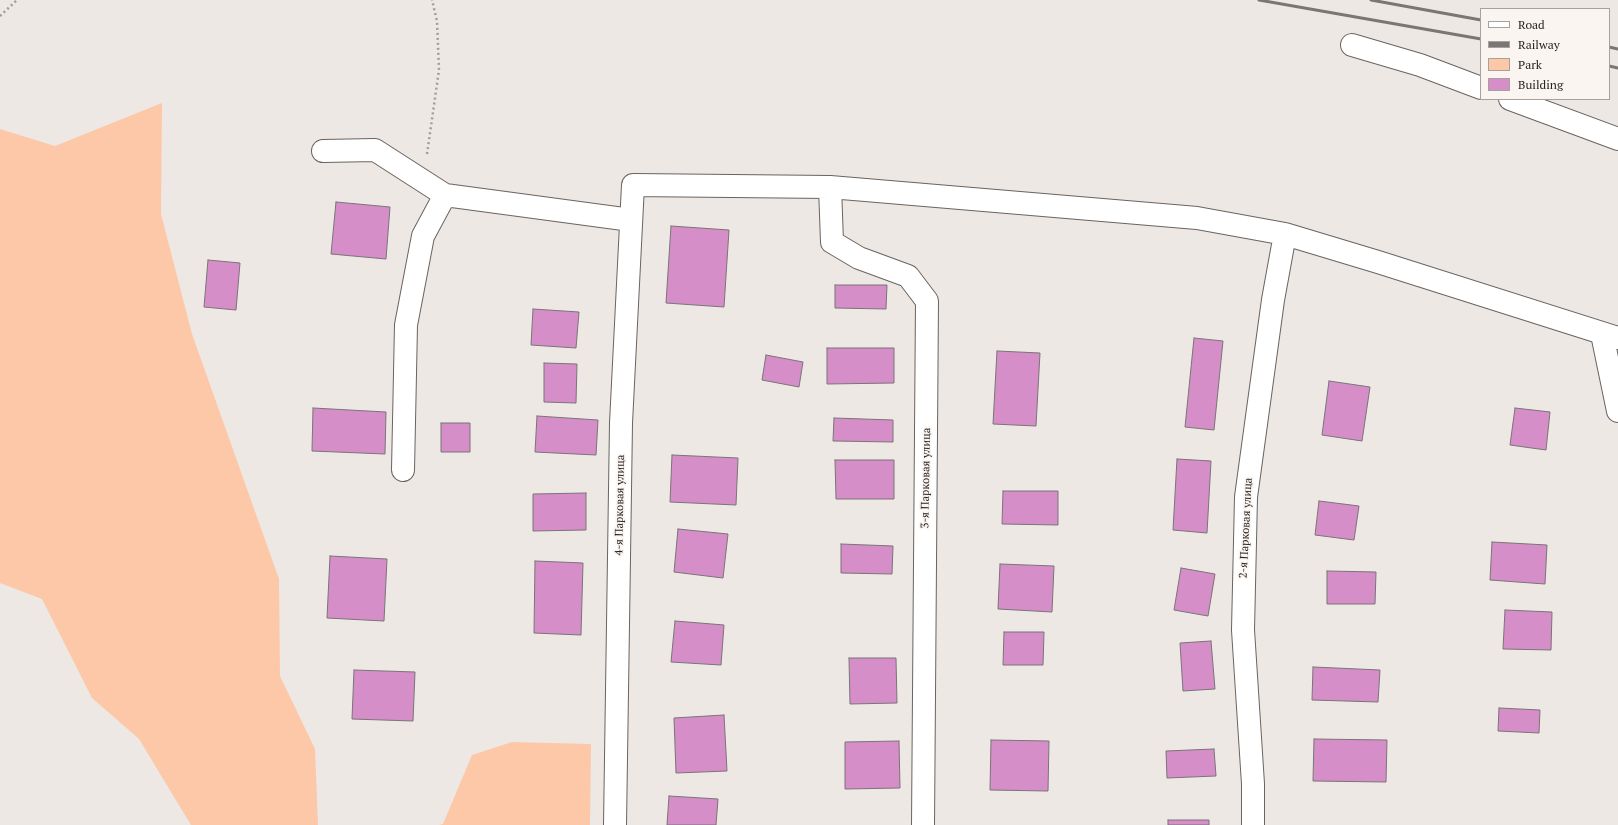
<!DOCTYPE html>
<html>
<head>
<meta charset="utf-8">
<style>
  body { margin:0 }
  #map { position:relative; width:1618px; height:825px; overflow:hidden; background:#ede8e4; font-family:"PT Serif",serif }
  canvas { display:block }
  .legend { position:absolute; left:1480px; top:8px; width:130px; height:92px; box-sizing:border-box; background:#fbf5f1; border:1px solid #a6a19e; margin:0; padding:5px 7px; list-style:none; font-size:12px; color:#262322 }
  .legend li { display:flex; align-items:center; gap:8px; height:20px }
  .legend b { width:20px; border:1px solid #a6a19e }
</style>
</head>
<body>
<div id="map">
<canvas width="1618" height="825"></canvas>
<ul class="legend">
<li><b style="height:5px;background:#fff"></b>Road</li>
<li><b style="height:5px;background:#7a7674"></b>Railway</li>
<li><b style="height:11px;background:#fdc8a7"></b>Park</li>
<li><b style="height:11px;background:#d58ec7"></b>Building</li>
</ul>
</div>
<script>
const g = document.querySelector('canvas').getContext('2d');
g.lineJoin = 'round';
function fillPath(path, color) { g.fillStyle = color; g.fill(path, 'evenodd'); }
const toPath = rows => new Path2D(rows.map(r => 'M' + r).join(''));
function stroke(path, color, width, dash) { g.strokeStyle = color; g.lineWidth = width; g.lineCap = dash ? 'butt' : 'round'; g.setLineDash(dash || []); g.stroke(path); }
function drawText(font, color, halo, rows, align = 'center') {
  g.font = font + ' "PT Serif",serif'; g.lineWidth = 3.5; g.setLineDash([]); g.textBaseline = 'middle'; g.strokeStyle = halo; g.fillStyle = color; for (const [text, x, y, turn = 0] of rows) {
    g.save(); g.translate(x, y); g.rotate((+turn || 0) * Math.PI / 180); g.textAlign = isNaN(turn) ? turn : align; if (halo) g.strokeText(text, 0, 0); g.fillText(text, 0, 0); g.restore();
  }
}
fillPath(toPath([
  [162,103,161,214,192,334,279,579,280,676,315,749,318,825,191,825,139,739,92,698,42,599,0,583,0,129,55,146],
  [512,742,591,744,590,825,439,825,443,824,472,755]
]), '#fdc8a7');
const building = toPath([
  [336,202,390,207,386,259,331,254,336,202],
  [671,226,729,230,724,307,666,303,671,226],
  [208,260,240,263,236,310,204,307,208,260],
  [835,285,887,285,886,309,835,308,835,285],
  [533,309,579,312,576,348,531,345,533,309],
  [1194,338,1223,341,1214,430,1185,427,1194,338],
  [827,348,894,348,894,383,827,384,827,348],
  [997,351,1040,353,1036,426,993,424,997,351],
  [766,355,803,362,799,387,762,380,766,355],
  [544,363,577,364,576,403,544,402,544,363],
  [1329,381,1370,387,1362,441,1322,435,1329,381],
  [313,408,386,412,385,454,312,451,313,408],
  [1515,408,1550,412,1546,450,1510,445,1515,408],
  [537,416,598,420,596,455,535,452,537,416],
  [834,418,893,420,893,442,833,441,834,418],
  [441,423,470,423,470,452,441,452,441,423],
  [672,455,738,458,736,505,670,502,672,455],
  [1177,459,1211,461,1207,533,1173,530,1177,459],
  [835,460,894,460,894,499,836,499,835,460],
  [1003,491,1058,491,1058,525,1002,524,1003,491],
  [586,493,586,530,533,531,533,494,586,493],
  [1319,501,1359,506,1354,540,1315,535,1319,501],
  [678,529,728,534,723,578,674,572,678,529],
  [1492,542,1547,545,1545,584,1490,580,1492,542],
  [841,544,893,546,892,574,841,573,841,544],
  [330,556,387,559,384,621,327,618,330,556],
  [535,561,583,563,581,635,534,633,535,561],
  [1000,564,1054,566,1052,612,998,609,1000,564],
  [1181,568,1215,574,1208,616,1174,610,1181,568],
  [1327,571,1376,572,1375,604,1327,604,1327,571],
  [1505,610,1552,612,1551,650,1503,649,1505,610],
  [675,621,724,625,721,665,671,662,675,621],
  [1004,632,1044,632,1043,665,1003,665,1004,632],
  [1211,641,1215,689,1183,691,1180,643,1211,641],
  [849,658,896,658,897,703,850,704,849,658],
  [1313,667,1380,670,1378,702,1312,700,1313,667],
  [354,670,415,672,413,721,352,719,354,670],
  [1499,708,1540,710,1539,733,1498,731,1499,708],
  [724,715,727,771,676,773,674,718,724,715],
  [1314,739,1387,740,1386,782,1313,781,1314,739],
  [991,740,1049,741,1048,791,990,790,991,740],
  [899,741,900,788,845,789,845,742,899,741],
  [1214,749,1216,776,1167,778,1166,751,1214,749],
  [669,796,718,799,716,825,667,825,669,796],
  [1168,820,1209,820,1209,825,1168,825,1168,820]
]);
fillPath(building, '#d58ec7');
stroke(building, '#797478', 1);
const minor = toPath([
  [1352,45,1420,65,1481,88],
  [1510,99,1618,139],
  [323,151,375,150,445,195,631,220],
  [830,187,832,242,859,258,908,276,927,301,923,825],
  [1602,334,1618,411],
  [403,470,406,325,423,236,445,195],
  [615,825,621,423,633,185,830,187,1197,218,1285,234,1378,262,1618,338],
  [1253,825,1253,784,1243,630,1246,497,1273,300,1285,234]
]);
stroke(minor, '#696461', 24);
stroke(toPath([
  [0,16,17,0],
  [427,154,439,70,437,21,432,0]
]), '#a29d9b', 2.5, [2, 3]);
stroke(minor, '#fff', 22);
stroke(toPath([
  [1259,0,1481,39],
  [1371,0,1481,20],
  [1609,47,1618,49],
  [1609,66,1618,68]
]), '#7a7674', 3);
drawText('11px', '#262322', '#fbf5f1', [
  ["3-я Парковая улица",926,478,-89],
  ["4-я Парковая улица",620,505,-89],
  ["2-я Парковая улица",1246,528,-87]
]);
</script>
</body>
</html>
